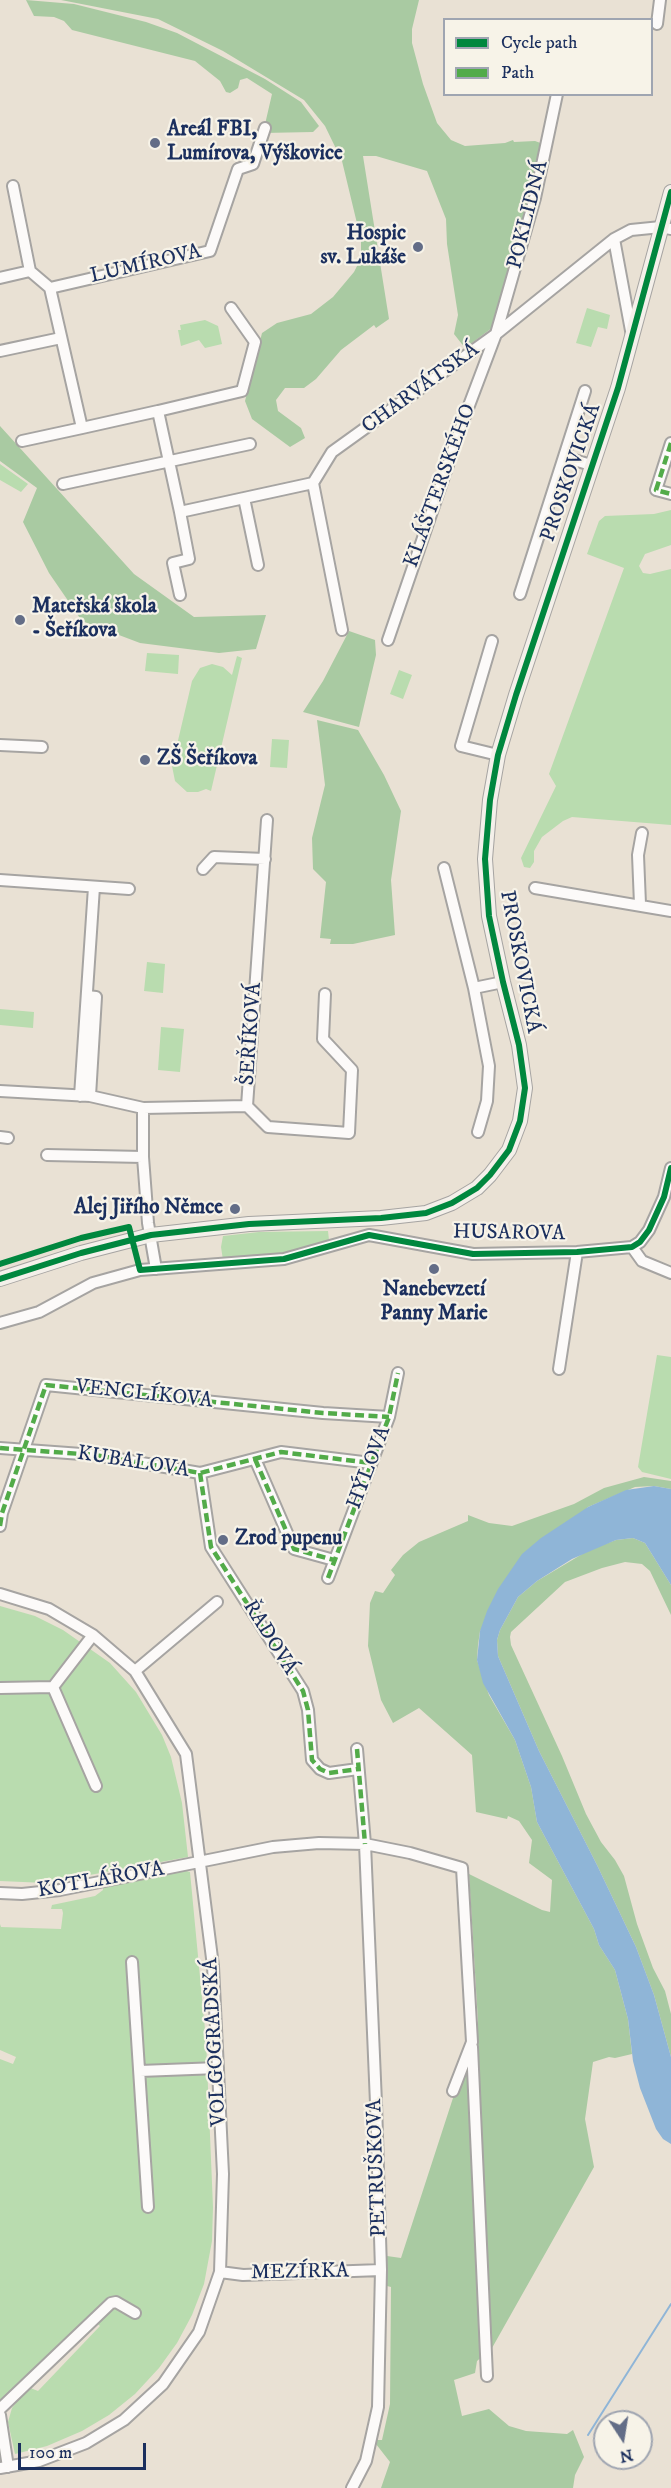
<!DOCTYPE html>
<html>
<head>
<meta charset="utf-8">
<style>
  body { margin:0 }
  #map { position:relative; width:671px; height:2488px; overflow:hidden; background:#e9e1d4; font-family:"IM FELL DW Pica",serif }
  canvas { display:block }
  .legend { position:absolute; left:443px; top:18px; width:210px; height:78px; box-sizing:border-box; background:#f7f3e8; border:2px solid #9fa5b1; margin:0; padding:8px 10px; list-style:none; font-size:18px; color:#1b2f5e }
  .legend li { display:flex; align-items:center; gap:12px; height:30px }
  .legend b { width:30px; border:2px solid #9fa5b1 }
  .north { position:absolute; left:593px; top:2410px; width:60px; height:60px; box-sizing:border-box; background:#f7f3e8; border:2px solid #9fa5b1; border-radius:50%; rotate:168deg; font-size:16px; font-weight:700; line-height:24px; text-align:center; color:#1b2f5e }
  .north::after { content:''; display:block; margin:auto; width:21px; height:27px; background:#636d87; clip-path:polygon(50% 0,100% 100%,50% 72%,0 100%) }
  .scale { position:absolute; left:18px; top:2443px; width:128px; height:27px; box-sizing:border-box; border:3px solid #1b2f5e; border-top:0; padding-left:8px; font-size:18px; line-height:21px; white-space:nowrap; color:#1b2f5e; -webkit-text-stroke:4px #f7f3e8; paint-order:stroke }
</style>
</head>
<body>
<div id="map">
<canvas width="671" height="2488"></canvas>
<ul class="legend">
<li><b style="height:8px;background:#00873e"></b>Cycle path</li>
<li><b style="height:8px;background:#52ab49"></b>Path</li>
</ul>
<div class="north">N</div>
<div class="scale">100 m</div>
</div>
<script>
const g = document.querySelector('canvas').getContext('2d');
g.lineJoin = 'round';
function fillPath(path, color) { g.fillStyle = color; g.fill(path, 'evenodd'); }
const toPath = rows => new Path2D(rows.map(r => 'M' + r).join(''));
function stroke(path, color, width, dash) { g.strokeStyle = color; g.lineWidth = width; g.lineCap = dash ? 'butt' : 'round'; g.setLineDash(dash || []); g.stroke(path); }
function drawText(font, color, halo, rows, align = 'center') {
  g.font = font + ' "IM FELL DW Pica",serif'; g.lineWidth = 4.5; g.setLineDash([]); g.textBaseline = 'middle'; g.strokeStyle = halo; g.fillStyle = color; for (const [text, x, y, turn = 0] of rows) {
    g.save(); g.translate(x, y); g.rotate((+turn || 0) * Math.PI / 180); g.textAlign = isNaN(turn) ? turn : align; if (halo) g.strokeText(text, 0, 0); g.fillText(text, 0, 0); g.restore();
  }
}
fillPath(toPath([
  [587,308,610,315,607,329,598,327,591,347,576,343],
  [205,320,218,326,222,344,205,348,199,340,181,346,178,330,181,330,180,325],
  [0,464,28,484,21,492,0,480],
  [671,510,671,545,645,554,639,566,643,573,650,574,671,569,671,825,572,817,563,821,542,837,534,851,534,862,530,868,524,867,521,858,556,786,549,774,624,568,587,554,599,521,605,516,654,514],
  [147,653,179,655,178,674,145,671],
  [237,656,242,658,211,791,206,789,198,792,187,792,175,781,172,766,192,681,200,668,212,664,223,667,232,675],
  [399,670,412,675,403,699,390,694],
  [272,739,289,740,287,768,270,767],
  [147,962,165,964,163,993,144,991],
  [0,1009,34,1012,33,1028,0,1025],
  [161,1027,184,1029,180,1072,158,1070],
  [328,1231,329,1240,279,1255,223,1260,221,1247,223,1236,259,1232],
  [657,1355,671,1357,671,1479,642,1472,638,1467],
  [0,1606,35,1616,63,1630,110,1663,136,1692,162,1735,171,1757,182,1803,188,1857,46,1883,0,1881],
  [183,1870,190,1872,206,2040,213,2207,212,2241,204,2284,192,2315,177,2343,159,2368,135,2394,109,2415,82,2431,47,2446,15,2454,8,2422,12,2408,28,2387,38,2391,100,2326,90,2317,9,2397,0,2401,0,2059,13,2064,16,2057,0,2050,0,1924,1,1927,61,1929,63,1913,62,1909,51,1909,52,1905,95,1896,103,1890,103,1887]
]), '#b9dcaf');
fillPath(toPath([
  [26,0,74,4,146,22,177,33,265,79,301,102,319,126,313,132,263,133,272,94,247,78,240,80,238,88,230,93,226,92,220,81,195,61,72,30,64,21,54,17,34,16],
  [61,0,419,0,412,29,412,43,423,84,437,123,451,140,465,146,505,143,513,140,514,142,535,141,546,145,496,325,465,348,454,334,458,315,447,244,446,219,427,171,376,156,363,156,389,319,376,328,374,325,341,350,316,379,304,388,285,388,276,400,278,411,301,428,305,438,290,447,252,419,245,401,262,333,277,323,311,314,333,297,354,272,361,258,361,240,342,161,325,126,304,100,223,51,158,19],
  [0,426,134,574,194,617,266,615,256,649,219,653,140,643,82,621,49,573,23,522,37,488,0,461],
  [349,631,375,640,376,655,359,727,303,712,323,681],
  [317,720,358,730,384,775,401,811,391,880,395,935,353,944,330,944,331,939,320,938,326,882,313,869,312,838,325,785],
  [644,1477,671,1481,671,1489,654,1486,635,1487,588,1507,480,1631,478,1645,477,1660,489,1695,515,1740,531,1787,537,1822,594,1929,599,1945,615,1970,628,2019,632,2054,615,2058,609,2057,593,2062,585,2119,594,2167,492,2348,477,2361,475,2373,454,2380,462,2416,489,2409,509,2426,526,2431,567,2434,573,2430,584,2457,575,2475,573,2488,381,2488,390,2462,376,2444,376,2440,382,2440,390,2404,391,2287,387,2286,387,2256,401,2258,478,2021,469,1874,542,1910,550,1912,552,1880,529,1863,532,1840,519,1821,508,1816,507,1819,476,1812,472,1755,419,1708,393,1723,381,1700,368,1646,370,1603,375,1591,383,1593,395,1575,391,1570,403,1555,419,1542,468,1521,468,1515,489,1523,512,1526,574,1504,604,1488],
  [633,1538,645,1543,671,1585,671,1615,650,1571,642,1564,625,1562,602,1568,565,1582,511,1632,510,1637,511,1645,562,1756,586,1814,601,1842,615,1860,624,1876,637,1924,653,1968,665,1991,671,2014,671,2057,654,1995,636,1947,597,1865,539,1751,498,1656,497,1640,500,1630,518,1597,537,1581,589,1550,616,1540]
]), '#a9caa2');
fillPath(toPath([
  [654,1486,671,1489,671,1585,645,1543,633,1538,616,1540,572,1559,537,1581,518,1597,500,1630,497,1640,498,1656,539,1751,597,1865,636,1947,654,1995,671,2057,671,2144,663,2139,656,2129,640,2088,633,2061,628,2019,615,1970,599,1945,594,1929,537,1822,531,1787,515,1740,483,1683,477,1660,480,1631,487,1611,498,1589,522,1554,541,1538,588,1507,626,1490]
]), '#8fb5d7');
stroke(toPath([
  [588,2435,671,2304]
]), '#8fb5d7', 2);
const street = toPath([
  [657,24,660,0],
  [13,186,30,271],
  [614,239,632,336],
  [0,278,30,271,50,288,82,428,158,411,180,512,313,483],
  [50,288,210,251,238,169,253,164,265,128],
  [0,351,61,338],
  [158,411,242,391,255,342,231,308],
  [22,441,82,428],
  [671,443,656,490,671,494],
  [564,457,591,465],
  [63,484,250,444],
  [244,498,258,565],
  [180,512,189,559,173,563,180,595],
  [520,594,585,391],
  [342,630,313,483,332,452,496,334,614,239,631,230,661,227,671,229],
  [388,640,462,424,496,334,535,198,557,94],
  [492,641,461,746,498,755],
  [0,745,42,747],
  [444,868,474,988,489,1066,487,1101,478,1132],
  [203,869,214,857,265,859],
  [0,880,129,889],
  [535,888,671,911],
  [640,904,638,855,642,833],
  [474,988,503,982],
  [87,996,96,997,90,1096],
  [0,1091,90,1096,143,1108,247,1106],
  [80,1096,94,887],
  [247,1106,267,820],
  [247,1106,268,1127,349,1133,352,1070,323,1039,325,994],
  [143,1108,143,1157,148,1223,156,1269],
  [0,1137,8,1138],
  [47,1155,143,1157],
  [632,1247,640,1242,649,1230,664,1197,671,1168],
  [632,1247,642,1261,671,1273],
  [0,1323,39,1312,93,1283,140,1270,284,1259,369,1235,473,1254,577,1252,632,1247],
  [559,1369,577,1252],
  [0,1448,95,1455,200,1473,281,1452,371,1463],
  [255,1459,294,1549,334,1560],
  [200,1473,211,1547,303,1691,308,1710,312,1760,320,1769,329,1773,358,1769],
  [0,1526,2,1513,46,1385,323,1413,389,1417],
  [328,1578,389,1417,398,1373],
  [0,1594,49,1609,93,1635,135,1671,186,1754,213,1966,223,2174,220,2272,199,2332,163,2384,124,2420,86,2443,39,2461,0,2468],
  [135,1671,217,1602],
  [53,1687,96,1786],
  [53,1687,93,1635],
  [0,1688,53,1687],
  [0,1893,22,1894,60,1890,273,1847,319,1843,365,1844,410,1853,462,1868,472,2042,453,2091],
  [132,1962,148,2207],
  [472,2047,487,2376],
  [140,2071,218,2068],
  [220,2272,243,2275,381,2270],
  [0,2409,111,2303,116,2302,135,2313],
  [0,2415,8,2467],
  [352,2488,366,2461,378,2407,381,2270,376,2103,365,1844,357,1749]
]);
const secondary = toPath([
  [0,1279,81,1253,151,1235,249,1224,381,1218,426,1213,452,1203,477,1188,490,1175,509,1150,520,1121,525,1088,519,1045,503,982,489,916,485,859,490,800,498,755,516,695,618,388,671,192]
]);
stroke(street, '#a6a4a2', 14);
stroke(secondary, '#a6a4a2', 16);
stroke(street, '#fcfaf9', 10);
stroke(secondary, '#f4f0ea', 14);
stroke(toPath([
  [671,443,656,490,671,494],
  [0,1448,95,1455,200,1473,281,1452,371,1463],
  [255,1459,294,1549,334,1560],
  [200,1473,211,1547,303,1691,308,1710,312,1760,320,1769,329,1773,358,1769],
  [0,1526,2,1513,46,1385,323,1413,389,1417],
  [328,1578,389,1417,398,1373],
  [357,1749,365,1844]
]), '#52ab49', 4.5, [9, 4.5]);
stroke(toPath([
  [0,1264,81,1238,129,1227,140,1270,284,1259,369,1235,473,1254,577,1252,632,1247,640,1242,649,1230,664,1197,671,1168],
  [0,1279,81,1253,151,1235,249,1224,381,1218,426,1213,452,1203,477,1188,490,1175,509,1150,520,1121,525,1088,519,1045,503,982,489,916,485,859,490,800,498,755,516,695,618,388,671,192]
]), '#00873e', 6);
for (const [x, y, r, color] of [
  [155,143,6,"#636d87"],
  [418,247,6,"#636d87"],
  [20,620,6,"#636d87"],
  [145,760,6,"#636d87"],
  [235,1209,6,"#636d87"],
  [434,1269,6,"#636d87"],
  [223,1540,6,"#636d87"]
]) { const dot = new Path2D(); dot.arc(x, y, r, 0, 2 * Math.PI); g.fillStyle = color; g.fill(dot); stroke(dot, '#f7f3e8', 2); }
drawText('bold 21px', '#1b2f5e', '#f7f3e8', [
  ["Areál FBI,",167,131],
  ["Lumírova, Výškovice",167,155],
  ["Hospic",406,235,"right"],
  ["sv. Lukáše",406,259,"right"],
  ["Mateřská škola",32,608],
  ["- Šeříkova",32,632],
  ["ZŠ Šeříkova",157,760],
  ["Alej Jiřího Němce",223,1209,"right"],
  ["Nanebevzetí",434,1291,"center"],
  ["Panny Marie",434,1315,"center"],
  ["Zrod pupenu",235,1540]
], 'left');
drawText('21px', '#1b2f5e', '#f7f3e8', [
  ["POKLIDNÁ",529,215,-76],
  ["LUMÍROVA",146,265,-13],
  ["CHARVÁTSKÁ",421,389,-36],
  ["PROSKOVICKÁ",572,473,-71],
  ["KLÁŠTERSKÉHO",441,486,-70],
  ["PROSKOVICKÁ",519,962,79],
  ["ŠEŘÍKOVÁ",252,1034,-86],
  ["HUSAROVA",509,1234,1],
  ["VENCLÍKOVA",144,1395,6],
  ["KUBALOVA",133,1463,9],
  ["HÝLOVA",370,1468,-69],
  ["ŘADOVÁ",269,1638,58],
  ["KOTLÁŘOVA",101,1881,-10],
  ["VOLGOGRADSKÁ",216,2042,-93],
  ["PETRUŠKOVA",378,2168,-92],
  ["MEZÍRKA",300,2273,-1]
]);
</script>
</body>
</html>
